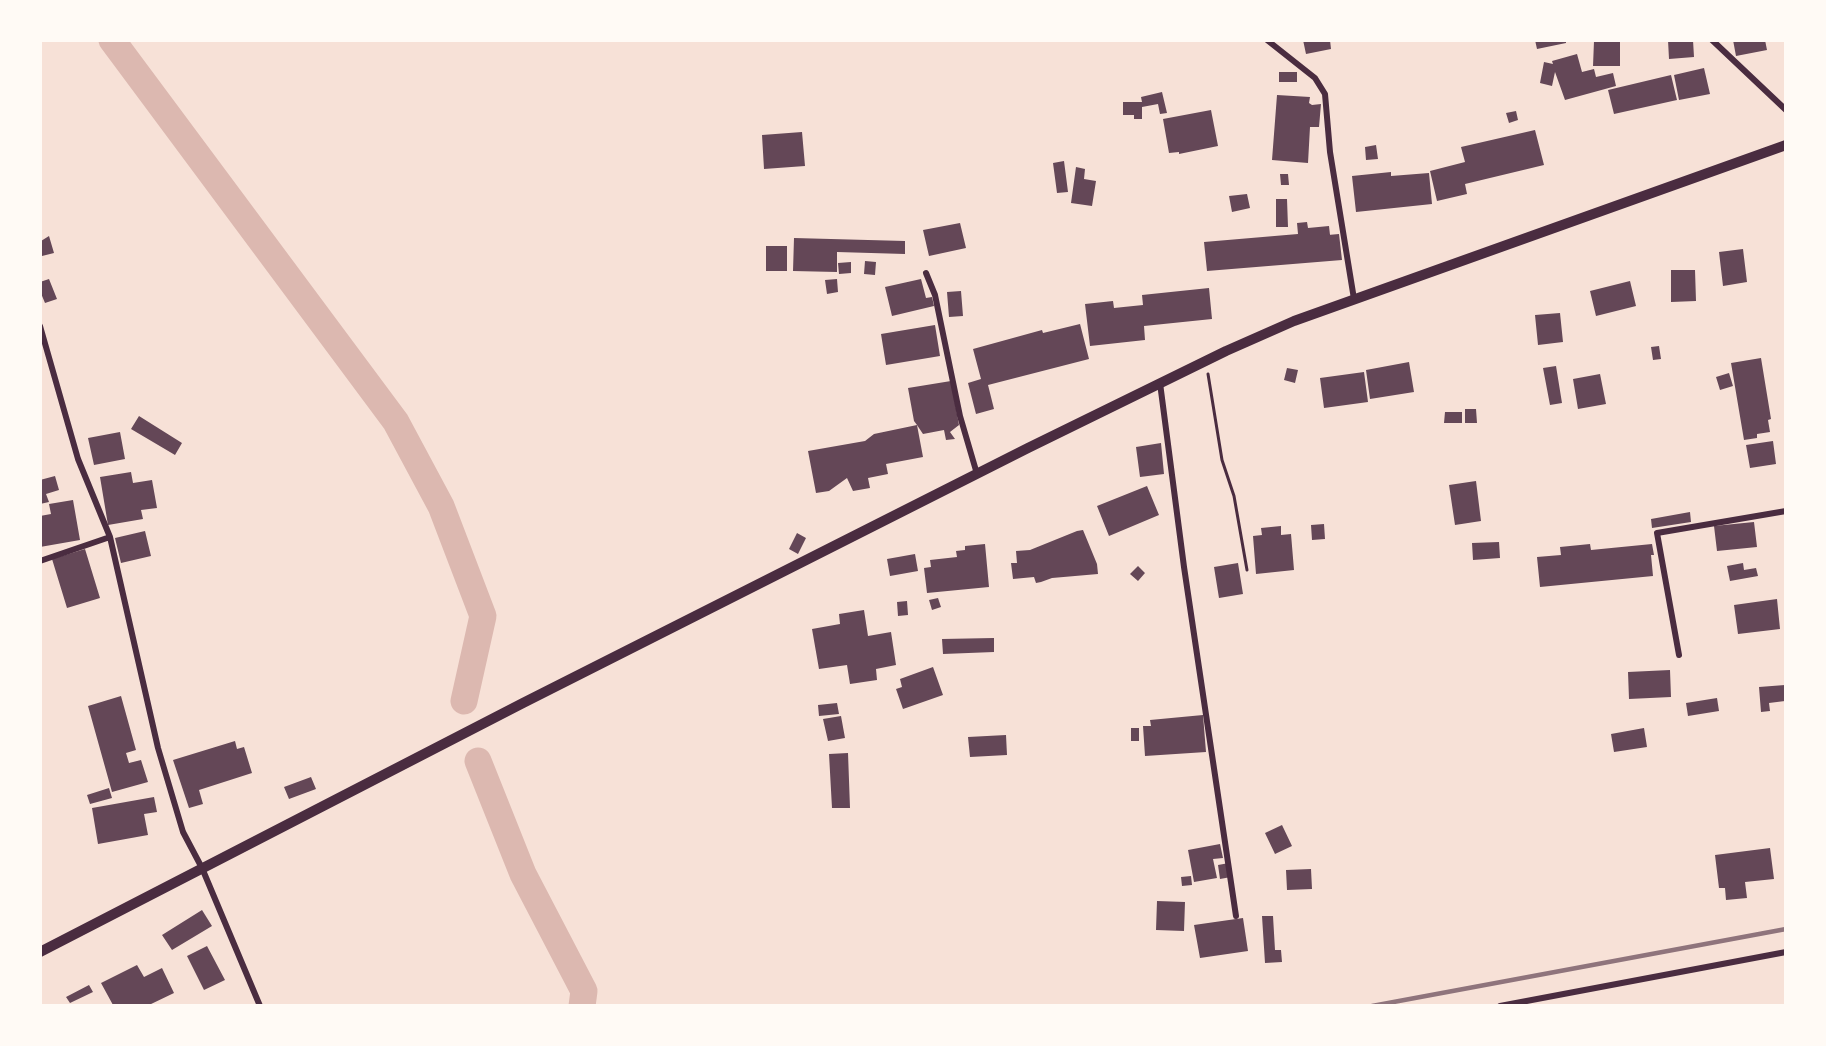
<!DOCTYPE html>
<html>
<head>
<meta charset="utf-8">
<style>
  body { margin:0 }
  #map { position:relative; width:1826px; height:1046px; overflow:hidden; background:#f7e1d7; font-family:"Work Sans",sans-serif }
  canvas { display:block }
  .frame { position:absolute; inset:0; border:42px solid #fffaf5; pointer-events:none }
</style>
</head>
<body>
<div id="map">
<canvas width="1826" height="1046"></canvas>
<div class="frame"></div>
</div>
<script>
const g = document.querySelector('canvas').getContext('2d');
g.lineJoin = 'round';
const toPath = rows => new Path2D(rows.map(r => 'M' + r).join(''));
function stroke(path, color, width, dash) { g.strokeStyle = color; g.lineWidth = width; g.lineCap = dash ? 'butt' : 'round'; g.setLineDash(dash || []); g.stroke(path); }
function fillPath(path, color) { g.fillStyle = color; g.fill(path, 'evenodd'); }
stroke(toPath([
  [112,40,396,422,441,506,483,616,464,701],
  [478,761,523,874,584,991,582,1006]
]), '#dcb8b0', 27);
fillPath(toPath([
  [1303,40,1330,40,1331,49,1306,54],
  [1535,40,1566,40,1566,43,1537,49],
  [1668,40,1693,40,1694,57,1669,59],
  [1733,40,1765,40,1767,50,1736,56],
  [1594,41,1620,41,1620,66,1593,66],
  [1577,54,1582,72,1594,69,1596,77,1613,73,1616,86,1565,100,1555,72,1552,86,1540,83,1544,62,1553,64,1552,61],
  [1704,68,1710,94,1679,100,1674,75],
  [1279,72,1297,72,1297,82,1279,82],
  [1671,75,1677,100,1614,114,1608,90],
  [1162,92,1167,113,1160,114,1158,104,1142,107,1142,119,1134,119,1134,115,1123,115,1123,102,1142,102,1141,97],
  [1277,95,1310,97,1309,103,1312,105,1321,104,1319,127,1310,127,1308,163,1272,160],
  [1211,110,1218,146,1179,154,1179,152,1169,153,1163,119],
  [1516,111,1518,120,1509,123,1506,113],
  [1535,130,1544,165,1465,184,1467,194,1437,201,1430,171,1465,162,1461,147],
  [802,132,805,166,764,169,762,135],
  [1376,145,1378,159,1366,160,1365,147],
  [1064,161,1068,192,1057,193,1053,163],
  [1076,167,1085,169,1084,179,1096,181,1092,206,1071,203],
  [1391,172,1391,176,1429,173,1432,204,1356,212,1352,176],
  [1280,174,1288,174,1289,185,1281,185],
  [1247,194,1250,208,1232,212,1229,196],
  [1276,199,1287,199,1288,227,1276,227],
  [1307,222,1308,228,1329,226,1330,235,1328,235,1339,234,1342,260,1207,271,1204,242,1298,234,1297,223],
  [960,223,966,248,929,256,923,230],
  [49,236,54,253,42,256,41,241],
  [794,238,905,241,905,254,837,252,837,272,793,271],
  [766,246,787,246,787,271,766,271],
  [1743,249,1747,282,1723,286,1719,252],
  [865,261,876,262,875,275,864,274],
  [851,262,851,273,839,274,838,263],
  [1671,270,1695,270,1696,301,1671,302],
  [49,279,57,299,45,303,40,291,40,282],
  [837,279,838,292,827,294,825,280],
  [921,279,926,298,932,297,934,306,892,316,885,287],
  [1630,281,1636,306,1596,316,1590,291],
  [1209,288,1212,319,1144,326,1145,340,1090,346,1085,304,1113,301,1114,308,1143,305,1142,295],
  [961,291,963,316,949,317,947,292],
  [1560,313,1563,342,1538,345,1535,315],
  [1080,324,1089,359,988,385,994,409,976,414,968,383,981,379,973,349,1042,330,1043,333],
  [935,325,940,356,886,365,881,334],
  [1659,346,1661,359,1653,360,1651,347],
  [1761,358,1771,419,1768,420,1770,432,1757,434,1757,438,1744,440,1731,363],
  [1409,362,1414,392,1370,399,1366,370],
  [1556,366,1562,403,1550,405,1543,368],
  [1287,368,1298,370,1295,383,1284,380],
  [1364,372,1368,402,1324,408,1320,378],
  [1729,373,1733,386,1720,390,1716,377],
  [1600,374,1606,404,1578,409,1573,379],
  [951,381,959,425,950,432,955,439,946,440,944,430,923,434,917,425,923,457,886,464,888,474,868,478,870,488,853,491,847,478,829,491,816,493,808,451,865,441,874,434,917,425,914,421,908,388],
  [1465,409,1476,409,1477,423,1465,423],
  [1445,412,1462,412,1462,423,1444,423],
  [139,416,182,443,175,455,131,429],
  [120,432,125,459,94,465,88,438],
  [1773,441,1776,464,1750,468,1746,445],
  [1161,443,1164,474,1140,477,1136,447],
  [131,472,133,483,152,480,157,508,141,510,143,519,108,525,100,477],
  [55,476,59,490,46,494,49,502,40,504,40,480],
  [1476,481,1481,521,1455,525,1449,485],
  [1147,486,1159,515,1109,536,1097,506],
  [73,500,80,540,40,547,40,516,51,514,49,504],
  [1690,512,1691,522,1652,528,1651,519],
  [1754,522,1757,547,1717,551,1714,526],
  [1324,524,1325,539,1312,540,1311,525],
  [1281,526,1281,535,1291,534,1294,570,1256,574,1253,536,1262,535,1261,528],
  [1083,530,1097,564,1098,574,1052,578,1041,582,1036,583,1034,577,1013,579,1011,563,1017,563,1016,551,1030,550,1077,531],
  [145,531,151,556,121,563,115,538],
  [797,533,806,538,798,554,789,549],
  [1499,542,1500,558,1473,560,1472,543],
  [985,544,989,587,927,593,924,568,931,567,930,560,957,557,956,551,965,550,965,546],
  [1590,544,1591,550,1652,544,1654,555,1651,555,1653,576,1540,587,1537,557,1561,555,1560,547],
  [85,549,100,598,67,608,52,559],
  [915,554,918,571,890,576,887,559],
  [1238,563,1243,594,1219,598,1214,567],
  [1743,563,1744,570,1756,568,1758,576,1730,581,1727,566],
  [1138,566,1145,573,1138,581,1130,574],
  [938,598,941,607,932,610,929,600],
  [1777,599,1780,629,1738,634,1734,605],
  [907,601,908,615,898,616,897,602],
  [864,610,868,636,891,632,896,665,876,669,877,680,850,684,847,665,819,669,812,629,840,624,839,614],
  [994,638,994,652,943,654,942,639],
  [933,667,943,695,903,709,896,689,902,687,900,679],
  [1670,670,1671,697,1629,699,1628,672],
  [1785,685,1785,701,1769,703,1770,711,1761,712,1759,687],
  [121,696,136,750,126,753,129,763,141,760,148,782,112,792,88,706],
  [1717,698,1719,711,1688,716,1686,703],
  [837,703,839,714,819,716,818,705],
  [1203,715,1206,752,1145,756,1143,726,1151,726,1150,720],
  [841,716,845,738,828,741,823,719],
  [1131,728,1139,728,1139,741,1131,741],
  [1644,728,1647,747,1614,752,1611,734],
  [1006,735,1007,755,970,757,968,737],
  [235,741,237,749,244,747,252,773,199,790,203,804,189,808,173,760],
  [848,753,850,808,832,808,829,754],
  [311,777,316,789,289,799,284,787],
  [109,788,112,798,90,804,87,795],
  [154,797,157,812,144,814,148,835,98,844,92,808],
  [1282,825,1292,846,1275,854,1265,833],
  [1220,844,1223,858,1213,859,1217,878,1194,882,1188,850],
  [1770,848,1774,879,1745,882,1747,898,1726,900,1725,888,1719,888,1715,855],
  [1229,863,1231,877,1220,879,1218,865],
  [1311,869,1312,889,1287,890,1286,870],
  [1191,876,1192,885,1182,886,1181,877],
  [1157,901,1185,902,1184,931,1156,930],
  [202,910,212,926,172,950,162,935],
  [1262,916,1273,916,1275,950,1281,950,1282,962,1265,963],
  [1243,918,1248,951,1200,958,1194,925],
  [207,946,225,980,204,990,187,956],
  [137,965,144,977,162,968,174,993,149,1005,113,1005,101,983],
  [89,985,93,992,70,1003,66,997]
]), '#644757');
stroke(toPath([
  [1208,374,1222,460,1234,496,1247,570]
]), '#4a2c40', 3);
stroke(toPath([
  [1267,40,1315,78,1325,94,1330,152,1354,299],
  [1712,40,1786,110],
  [926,273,935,295,960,416,977,474],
  [40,326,78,459,110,537,158,748,183,832,202,868,260,1006],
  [1160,383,1184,567,1236,916],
  [40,561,110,537],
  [1679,655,1657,533,1786,511],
  [1500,1006,1786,952]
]), '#4a2c40', 6);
stroke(toPath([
  [40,952,523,703,1028,448,1226,351,1294,321,1786,145]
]), '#4a2c40', 10);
stroke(toPath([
  [1372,1006,1786,929]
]), '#8f747c', 4.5);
</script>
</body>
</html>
